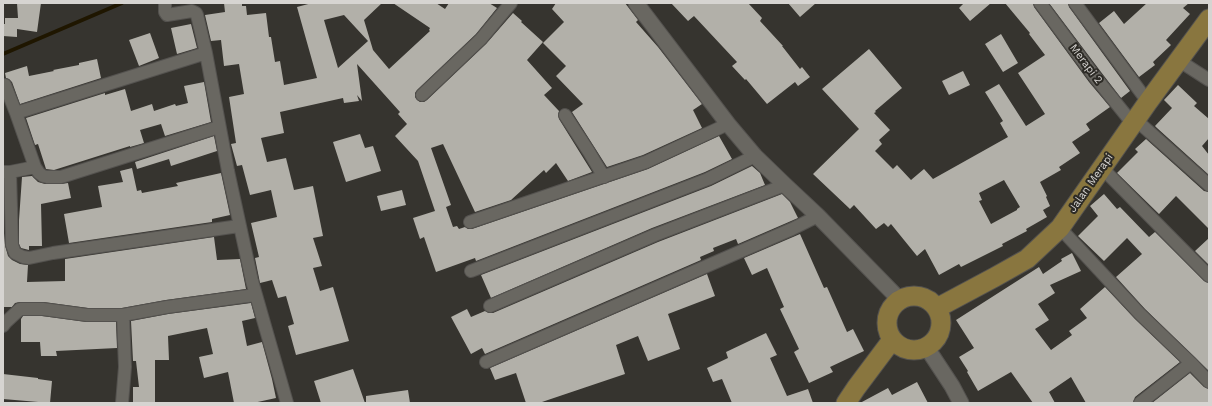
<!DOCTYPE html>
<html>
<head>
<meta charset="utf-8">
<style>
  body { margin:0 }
  #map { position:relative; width:1212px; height:406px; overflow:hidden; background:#36342f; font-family:"Work Sans",sans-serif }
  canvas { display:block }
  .frame { position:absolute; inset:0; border:4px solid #d6d4d1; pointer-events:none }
</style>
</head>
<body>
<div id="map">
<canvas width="1212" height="406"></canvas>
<div class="frame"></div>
</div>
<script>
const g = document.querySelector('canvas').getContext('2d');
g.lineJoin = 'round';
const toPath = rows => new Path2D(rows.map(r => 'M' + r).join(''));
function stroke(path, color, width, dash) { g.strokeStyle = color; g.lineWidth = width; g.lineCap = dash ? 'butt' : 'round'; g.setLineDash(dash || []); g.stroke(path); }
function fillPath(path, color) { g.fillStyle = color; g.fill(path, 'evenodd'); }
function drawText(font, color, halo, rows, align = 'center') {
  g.font = font + ' "Work Sans",sans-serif'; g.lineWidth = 4; g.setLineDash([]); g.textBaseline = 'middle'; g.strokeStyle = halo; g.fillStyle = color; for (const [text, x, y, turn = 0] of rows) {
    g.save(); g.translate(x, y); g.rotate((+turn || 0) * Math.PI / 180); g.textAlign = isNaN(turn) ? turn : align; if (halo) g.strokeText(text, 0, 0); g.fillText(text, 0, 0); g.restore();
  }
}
stroke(toPath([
  [3,54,122,3]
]), '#1f1600', 4);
fillPath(toPath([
  [17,3,41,3,37,32,17,29,17,37,3,36,3,24,5,24,5,18,18,18],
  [224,3,242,3,242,6,246,6,247,15,266,13,269,37,271,37,275,62,280,61,284,85,317,78,297,7,312,3,382,3,364,20,373,50,389,69,430,31,429,30,430,28,393,3,436,3,445,9,449,3,489,3,497,8,476,34,417,90,415,93,415,97,417,100,420,102,424,102,427,100,486,44,513,13,522,21,521,22,543,42,527,60,552,88,544,95,559,111,558,115,559,119,592,172,568,181,556,163,546,173,544,170,511,200,475,212,443,144,431,148,451,205,446,207,453,227,457,226,459,229,465,227,468,229,472,229,648,169,719,136,732,159,705,172,476,261,475,258,436,272,424,237,420,239,413,218,435,211,418,161,395,136,407,124,398,114,400,112,357,64,362,101,357,95,359,101,344,103,343,98,280,112,284,133,261,138,267,162,286,158,294,190,313,186,323,236,313,238,322,266,313,268,320,291,333,287,349,341,296,355,288,326,294,324,286,296,278,298,272,280,260,283,255,258,259,257,251,223,277,217,271,190,250,195,242,165,237,166,231,144,236,143,229,97,244,94,239,64,224,66,221,40,211,41,205,15,225,12],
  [344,15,368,41,338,68,324,20],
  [556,3,625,3,638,20,636,22,658,47,702,104,693,110,702,128,643,155,607,167,572,112,583,104,556,76,566,66,543,43,564,22,552,9],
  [671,3,748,3,762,18,760,21,783,46,782,46,800,69,802,67,810,77,798,86,795,82,767,104,746,79,745,80,732,66,737,62,694,16,688,21],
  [788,3,816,3,800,17],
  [964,3,991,3,970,21,959,8],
  [1005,3,1033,3,1034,7,1089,82,1110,107,1086,124,1090,130,1072,142,1080,153,1059,167,1061,170,1040,182,1047,196,1046,197,1050,206,1043,210,1047,217,1026,229,1027,231,1002,244,1003,246,961,267,959,264,939,275,925,249,917,256,891,224,888,227,884,223,876,229,854,205,850,209,813,174,859,129,822,89,869,49,902,88,875,111,876,112,874,113,890,130,879,140,882,144,875,151,893,169,897,165,911,180,924,169,933,179,1008,137,1000,123,1003,121,985,92,999,84,1026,126,1045,114,1018,73,1045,55,1029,34,1030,33],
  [1004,180,1020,207,1017,209,1017,210,991,224,979,201,982,200,979,193],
  [1049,3,1068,3,1069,7,1130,91,1121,98,1101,72],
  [1147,3,1189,3,1183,8,1190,14,1166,40,1171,45,1153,62,1155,65,1139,77,1099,23,1114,11,1124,24],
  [191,24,197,48,177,54,171,28],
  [150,33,159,58,139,66,129,40],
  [1001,34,1018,63,1003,72,985,44],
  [97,59,101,78,20,104,12,82,9,79,6,78,5,73,27,66,29,76,54,71,53,70,79,65,79,63],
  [963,71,970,85,949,95,942,81],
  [204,82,211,122,165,136,161,124,140,130,144,143,130,147,130,146,54,170,46,169,38,144,35,145,26,118,105,93,105,95,125,89,131,111,152,104,154,111,175,104,176,106,188,103,184,86],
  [1178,85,1197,103,1194,106,1209,119,1209,138,1202,146,1209,155,1209,175,1157,128,1155,126,1172,108,1164,100],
  [360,134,365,148,373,146,381,171,346,182,333,142],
  [214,136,217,151,171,166,169,159,137,169,135,162],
  [1146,139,1204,191,1209,192,1209,229,1176,196,1159,214,1117,173,1138,152,1135,149],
  [752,166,760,173,765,185,652,228,491,298,481,275,711,186],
  [132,168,137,191,141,190,142,193,178,186,176,183,221,173,230,215,212,219,212,222,69,243,64,214,102,207,98,186,123,182,120,171],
  [32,176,38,182,45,184,61,184,68,183,71,198,41,204,42,246,29,246,29,250,21,248,19,244,19,220,22,177],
  [402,190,406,205,381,211,377,196],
  [782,194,790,202,798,218,738,244,736,239,713,248,714,251,700,257,701,260,485,354,482,348,471,354,451,317,467,309,471,317,485,311,489,313,493,313,658,242],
  [1104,194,1117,209,1120,207,1149,237,1155,232,1204,281,1209,283,1209,371,1145,309,1116,277,1142,254,1127,238,1104,261,1078,236,1098,216,1090,206],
  [3,221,5,245,8,256,12,260,20,264,28,265,27,282,65,281,65,259,214,237,217,260,240,259,246,289,166,300,122,308,88,308,43,302,20,302,15,303,12,307,3,307],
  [800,234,824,288,827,287,847,332,853,329,864,351,830,367,833,372,809,383,794,352,799,349,780,309,784,307,767,268,752,275,744,258],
  [1209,238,1209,265,1195,251],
  [1072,253,1081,271,1050,285,1055,293,1038,304,1049,320,1035,329,1051,350,1072,335,1069,331,1087,318,1080,309,1105,287,1135,319,1180,362,1135,397,1133,403,1086,403,1071,377,1049,392,1055,403,1033,403,1011,372,978,391,967,372,968,371,959,357,974,348,956,320,1039,267,1043,274,1062,261,1061,259],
  [707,274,715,296,668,314,680,349,648,361,638,336,616,345,625,374,539,403,526,403,516,373,495,380,490,368],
  [251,303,255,318,242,321,247,346,262,342,272,379,276,398,253,403,234,403,228,372,204,378,199,357,213,354,207,328,168,336,169,360,155,360,155,403,133,403,133,387,139,387,136,361,133,361,131,321,168,314],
  [23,316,42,316,87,322,116,322,117,348,56,351,57,356,41,356,40,342,21,342,21,319],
  [766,333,777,355,770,358,787,396,808,389,813,403,732,403,722,379,713,382,707,368,728,358,726,352],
  [353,369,365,403,321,403,314,381],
  [1190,373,1204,387,1209,389,1209,403,1152,403],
  [3,374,38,378,38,379,52,381,50,403,3,399],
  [917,382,928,403,860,403,888,388,892,395],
  [408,390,410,403,366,403,366,396]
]), '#b2b0a9');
const minor = toPath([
  [165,3,165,12,167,15,192,11,196,13,197,15,206,53,228,171,252,281,287,403],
  [1040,3,1095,77,1133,124],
  [1075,3,1148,102],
  [1178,60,1209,80],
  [5,85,16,113,35,167,39,173,43,176,47,177,61,177,219,127],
  [422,95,481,39,511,3],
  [16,113,206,53],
  [565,115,589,152,604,177],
  [1136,120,1209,185],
  [1102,168,1209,276],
  [3,172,10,172,35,167],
  [10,172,12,245,15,253,23,257,29,258,53,253,239,226],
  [470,222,646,162,728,124],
  [1060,228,1140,314,1191,363,1209,382],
  [471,271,708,179,755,156],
  [490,306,655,235,785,185],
  [3,326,6,322,20,309,43,309,87,315,123,315,167,307,255,295],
  [486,362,792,229,818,216],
  [122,403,125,367,123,315],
  [1140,403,1191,363]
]);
const tertiary = toPath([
  [636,3,728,124,755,156,785,185,818,216,900,300],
  [927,348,952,386,961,403]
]);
const primary = toPath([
  '887 323a27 27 0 1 1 54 0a27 27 0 1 1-54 0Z',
  [937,308,995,277,1027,259,1060,228,1148,102,1209,19],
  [846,403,856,388,892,340]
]);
stroke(minor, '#54524f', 14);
stroke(tertiary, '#54524f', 17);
stroke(primary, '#54524f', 21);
stroke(minor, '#696761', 12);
stroke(tertiary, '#696761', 15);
stroke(primary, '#89763f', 19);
drawText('11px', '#d6d4d1', '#2c2a25', [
  ["Merapi 2",1086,64,53],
  ["Jalan Merapi",1091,183,-55]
]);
</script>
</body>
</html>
